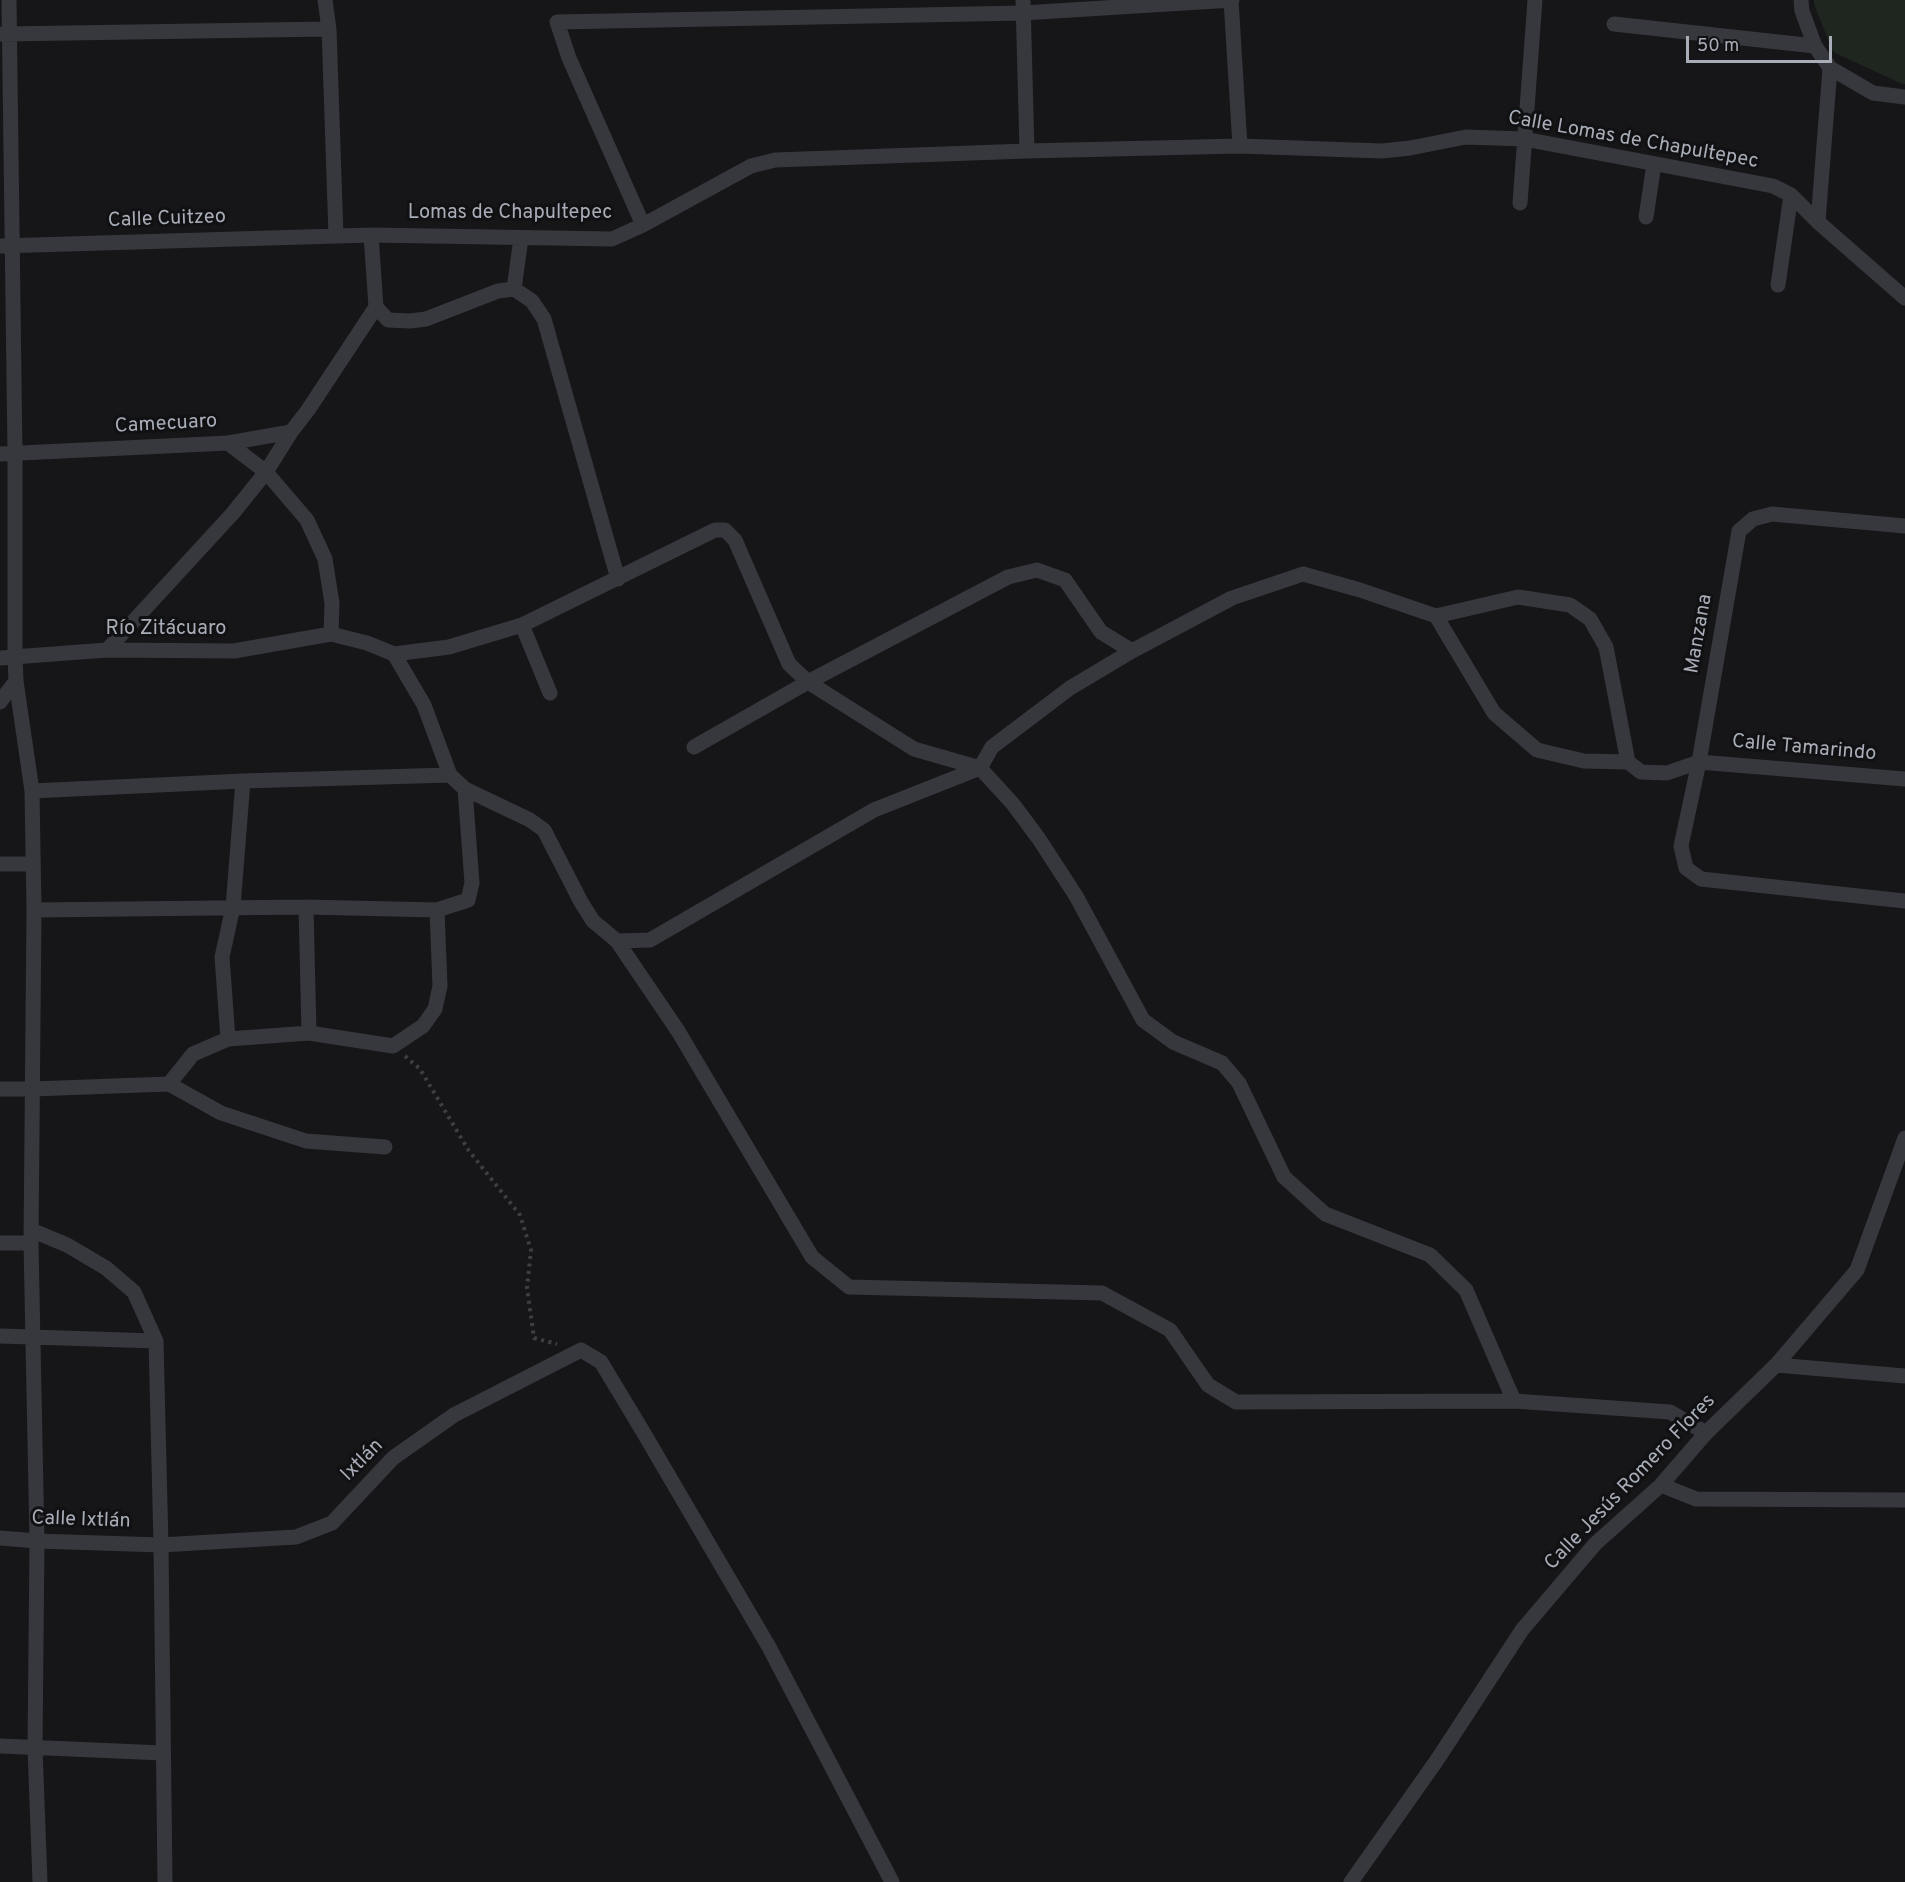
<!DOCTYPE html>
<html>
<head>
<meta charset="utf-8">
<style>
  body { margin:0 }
  #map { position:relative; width:1905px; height:1882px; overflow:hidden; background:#161618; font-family:Overpass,sans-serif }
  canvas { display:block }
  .scale { position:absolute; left:1686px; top:36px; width:146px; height:27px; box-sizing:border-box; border:3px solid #a8adb8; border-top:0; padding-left:8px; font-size:18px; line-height:21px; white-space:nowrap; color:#a8adb8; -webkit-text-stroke:4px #111113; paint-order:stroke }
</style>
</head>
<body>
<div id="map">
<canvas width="1905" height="1882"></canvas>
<div class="scale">50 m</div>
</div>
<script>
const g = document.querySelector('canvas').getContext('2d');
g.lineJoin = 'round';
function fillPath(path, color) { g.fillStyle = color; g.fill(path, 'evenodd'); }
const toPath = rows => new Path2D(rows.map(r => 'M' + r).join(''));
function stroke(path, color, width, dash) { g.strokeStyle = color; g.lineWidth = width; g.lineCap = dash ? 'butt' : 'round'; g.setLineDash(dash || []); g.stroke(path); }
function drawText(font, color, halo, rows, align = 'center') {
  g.font = font + ' Overpass,sans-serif'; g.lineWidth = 6; g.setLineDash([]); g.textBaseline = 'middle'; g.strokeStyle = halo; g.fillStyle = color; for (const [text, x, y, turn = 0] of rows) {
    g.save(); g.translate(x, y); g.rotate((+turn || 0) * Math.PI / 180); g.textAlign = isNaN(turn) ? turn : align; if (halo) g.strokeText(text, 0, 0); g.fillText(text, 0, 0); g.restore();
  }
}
fillPath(toPath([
  [1814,0,1905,0,1905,84,1902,84,1833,52,1814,4]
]), '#1e261f');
stroke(toPath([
  [405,1056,420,1069,469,1151,520,1215,531,1250,527,1288,534,1338,557,1344]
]), '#3d3f44', 4, [3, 4.5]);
stroke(toPath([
  [9,0,15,454,15,657,16,681,32,791,34,910,31,1243,37,1541,35,1748,40,1882],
  [325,0,329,29,336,236],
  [1023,0,1027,151],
  [1231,0,1240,146],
  [1801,0,1802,11,1815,46,1830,68,1818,222],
  [1614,24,1815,46],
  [2,34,329,29],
  [1830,68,1873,93,1905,97],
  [1520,203,1535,0],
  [1646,217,1654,164],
  [643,225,569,58,557,22,1023,13,1232,0],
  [371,235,376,307,388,320,410,321,426,319,498,291,514,289,532,301,544,319,618,579],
  [0,246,371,235,612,239,643,225,751,166,775,160,1027,151,1240,146,1382,151,1410,148,1466,137,1524,139,1773,186,1791,195,1818,222,1905,298],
  [1778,285,1791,195],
  [514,289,521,238],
  [291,432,266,472,307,520,325,559,332,603,331,634],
  [0,454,228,443,291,432,308,410,376,307],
  [1905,526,1772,514,1753,519,1739,531,1699,762,1681,846,1686,868,1701,879,1905,901],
  [1436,616,1494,713,1537,750,1584,761,1628,762],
  [522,625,550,693],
  [107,650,233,513,266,472,228,443],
  [394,654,449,647,522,625,715,530,725,530,735,540,789,664,808,682,914,749,980,768,1013,804,1039,839,1076,896,1143,1020,1173,1042,1222,1063,1239,1083,1284,1177,1325,1214,1430,1255,1466,1290,1514,1401],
  [0,658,107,650,234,651,331,634,367,643,394,654,424,705,450,775],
  [0,702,16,681],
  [694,747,808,682,1008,577,1037,570,1065,580,1101,632,1132,651],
  [32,791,243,781,450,775,465,789,530,820,544,830,581,902,593,921,617,941,650,940,874,810,980,768,992,747,1070,688,1132,651,1232,598,1303,574,1360,590,1436,616,1518,597,1570,605,1590,619,1606,647,1628,762,1641,772,1667,773,1699,762,1905,779],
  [0,864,33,864],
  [306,907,309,1033],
  [34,910,306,907,437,910],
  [617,941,678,1031,812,1257,849,1287,1102,1293,1170,1330,1208,1385,1236,1402,1514,1401,1670,1412,1706,1433],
  [228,1039,222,957,233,907,243,781],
  [169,1084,221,1113,306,1141,385,1147],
  [0,1089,32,1089,169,1084,193,1054,228,1039,309,1033,393,1046,423,1026,435,1009,440,986,437,910,468,900,472,883,465,789],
  [31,1230,67,1245,106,1268,134,1292,156,1341,161,1545,165,1882],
  [0,1243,31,1243],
  [0,1336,156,1341],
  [1776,1365,1905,1376],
  [1661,1485,1696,1499,1905,1500],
  [0,1538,37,1541,161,1545,296,1537,332,1523,393,1458,454,1415,581,1350,601,1362,642,1430,769,1647,892,1882],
  [0,1746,163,1753],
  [1351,1882,1437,1760,1522,1630,1595,1544,1661,1485,1706,1433,1776,1365,1857,1270,1905,1138]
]), '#37383d', 15);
drawText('20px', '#a8adb8', '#111113', [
  ["Calle Lomas de Chapultepec",1633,141,10],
  ["Lomas de Chapultepec",510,214],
  ["Calle Cuitzeo",167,220,-2],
  ["Camecuaro",166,425,-3],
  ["Río Zitácuaro",166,630],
  ["Manzana",1700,634,-80],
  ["Calle Tamarindo",1804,749,5],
  ["Ixtlán",363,1461,-45],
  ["Calle Jesús Romero Flores",1631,1483,-46],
  ["Calle Ixtlán",81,1521,2]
]);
</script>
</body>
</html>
